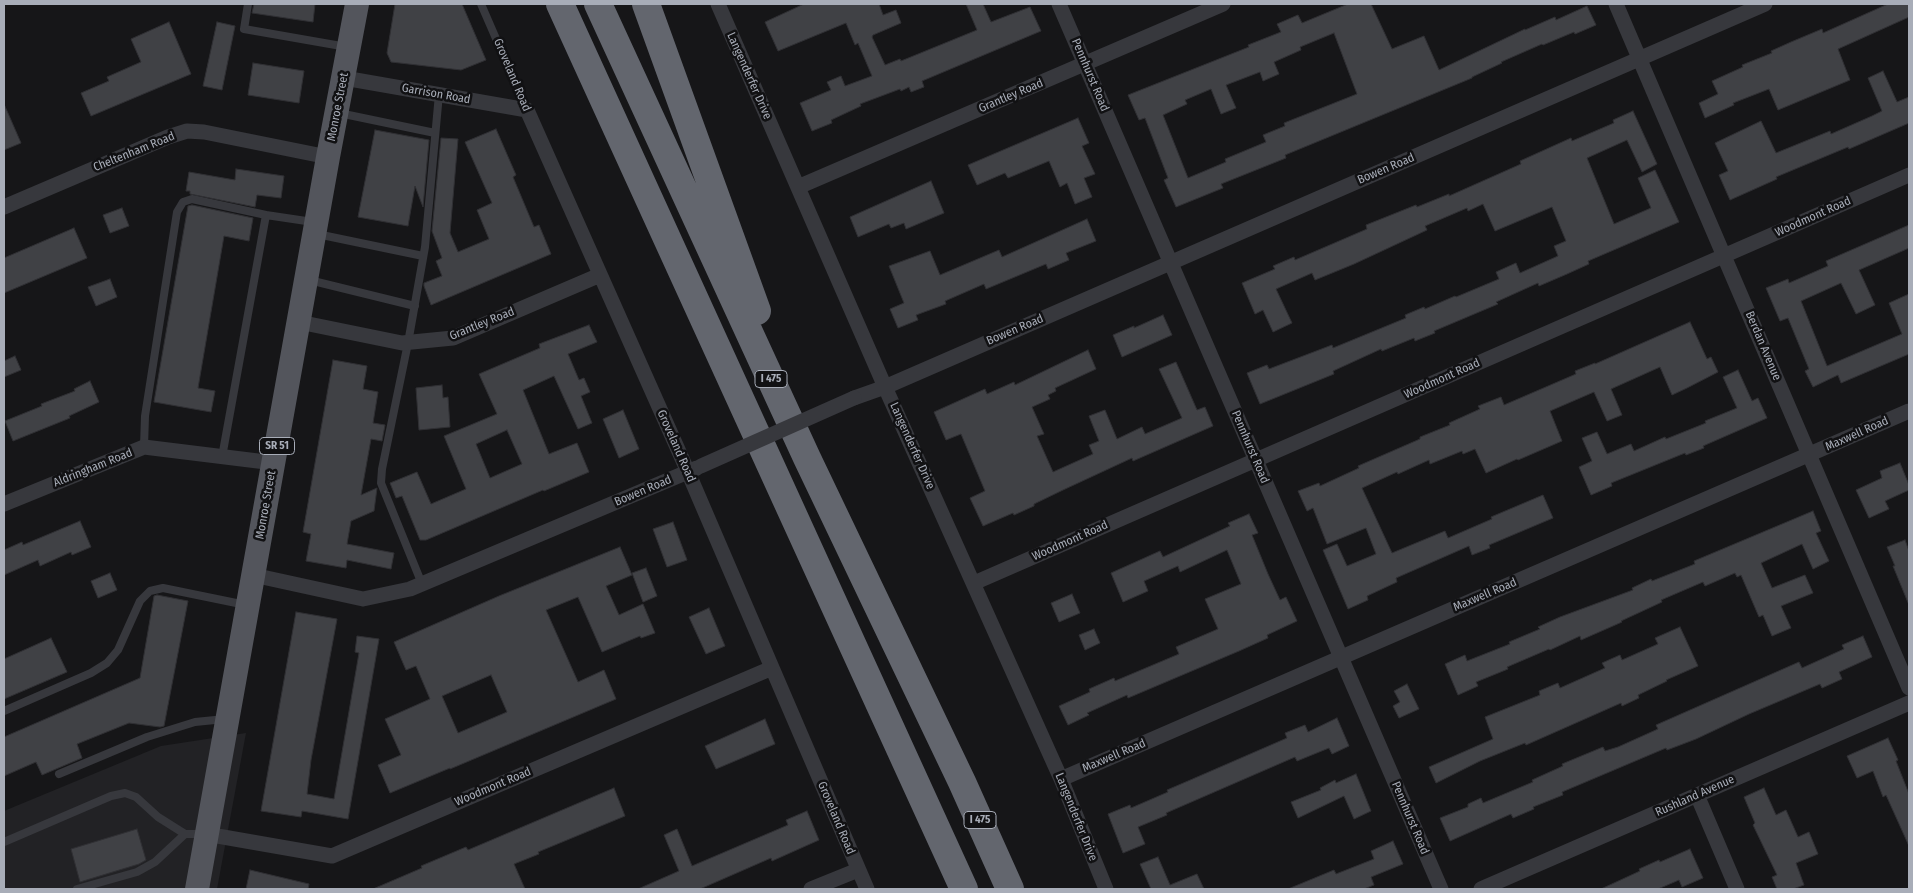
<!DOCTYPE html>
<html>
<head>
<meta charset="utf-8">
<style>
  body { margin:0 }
  #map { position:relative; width:1913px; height:893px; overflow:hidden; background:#161618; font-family:"Fira Sans Condensed",sans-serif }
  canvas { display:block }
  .frame { position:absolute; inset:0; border:5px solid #a8adb8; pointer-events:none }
</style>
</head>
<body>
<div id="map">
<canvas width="1913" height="893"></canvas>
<div class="frame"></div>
</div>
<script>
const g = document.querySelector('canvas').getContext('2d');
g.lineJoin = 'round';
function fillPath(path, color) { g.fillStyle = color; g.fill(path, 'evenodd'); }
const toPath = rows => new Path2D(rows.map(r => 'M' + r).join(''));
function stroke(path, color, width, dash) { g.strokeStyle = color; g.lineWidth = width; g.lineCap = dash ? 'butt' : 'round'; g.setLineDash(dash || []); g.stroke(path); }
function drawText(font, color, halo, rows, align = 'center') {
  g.font = font + ' "Fira Sans Condensed",sans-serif'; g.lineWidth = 5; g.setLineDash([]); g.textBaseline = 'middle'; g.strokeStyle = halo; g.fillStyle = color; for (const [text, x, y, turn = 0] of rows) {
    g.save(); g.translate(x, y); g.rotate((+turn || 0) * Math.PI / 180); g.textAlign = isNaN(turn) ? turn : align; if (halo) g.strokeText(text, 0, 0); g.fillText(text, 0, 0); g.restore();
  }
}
fillPath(toPath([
  [246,733,217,889,4,889,4,811,161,746]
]), '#222225');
const building = toPath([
  [254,4,315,4,313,22,252,13,254,4],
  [395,4,462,4,486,60,461,70,391,62,387,53,395,4],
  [804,4,879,4,883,15,896,10,901,23,873,35,872,37,885,65,900,59,901,61,977,30,966,4,983,4,991,22,1030,7,1041,31,922,81,924,87,911,92,909,87,901,91,900,89,860,104,861,106,831,120,832,123,812,131,800,103,831,90,827,82,841,76,845,86,872,76,858,43,855,45,846,23,778,51,765,22,804,4],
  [1348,4,1371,4,1392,49,1424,36,1439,70,1525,29,1525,30,1555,17,1556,20,1587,6,1596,25,1575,34,1574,32,1543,45,1542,44,1501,62,1502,63,1472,77,1472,78,1285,155,1286,158,1221,184,1223,188,1176,207,1164,180,1168,178,1145,118,1139,120,1128,95,1249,47,1248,45,1281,32,1277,24,1298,15,1302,23,1348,4],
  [1334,33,1357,94,1284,123,1285,126,1263,135,1266,142,1225,159,1226,162,1188,178,1163,115,1187,104,1185,100,1211,89,1221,114,1236,108,1226,85,1260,72,1263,81,1279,74,1274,62,1301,50,1300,47,1334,33],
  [1888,4,1909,4,1909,17,1838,49,1850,80,1778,110,1769,89,1733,103,1734,105,1705,118,1699,103,1718,94,1712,81,1743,67,1742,65,1772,53,1771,51,1791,42,1822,29,1823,33,1888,4],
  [169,22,191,74,91,116,81,93,109,81,107,77,141,62,131,39,169,22],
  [217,22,235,26,222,90,203,86,217,22],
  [253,63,304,71,299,103,248,95,253,63],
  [1883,71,1897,102,1909,97,1909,123,1849,149,1848,147,1776,177,1777,179,1730,200,1719,175,1728,171,1715,143,1761,121,1776,153,1830,131,1831,134,1872,116,1882,111,1868,78,1883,71],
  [4,104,21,143,4,150,4,104],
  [1633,111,1657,164,1642,172,1627,140,1587,158,1614,224,1651,208,1638,178,1655,170,1679,222,1588,261,1589,264,1567,274,1539,286,1538,283,1496,302,1498,304,1434,331,1435,333,1415,341,1414,338,1382,351,1381,349,1333,371,1334,374,1260,404,1247,373,1267,365,1269,369,1332,345,1333,348,1406,318,1405,315,1424,307,1425,309,1455,296,1456,297,1499,279,1496,272,1516,263,1520,273,1558,256,1554,246,1566,241,1552,207,1495,231,1483,204,1468,211,1467,208,1425,226,1427,230,1354,264,1315,280,1312,273,1276,289,1292,323,1273,332,1263,310,1255,314,1242,283,1275,269,1273,266,1294,257,1295,260,1367,229,1366,225,1416,205,1417,207,1449,194,1449,196,1521,164,1520,161,1551,147,1571,138,1572,141,1614,123,1613,120,1633,111],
  [1078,118,1089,143,1082,146,1095,174,1084,178,1092,197,1075,204,1067,183,1060,187,1049,161,1008,178,1005,173,977,185,968,165,1078,118],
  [496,129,516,175,513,177,534,227,539,225,551,254,431,305,424,286,424,283,442,276,436,261,442,258,432,231,441,138,458,139,450,233,458,252,489,239,477,210,492,203,465,142,496,129],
  [375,130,429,140,423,207,415,186,408,226,358,217,375,130],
  [236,169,284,176,281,198,257,195,255,207,190,194,190,191,186,191,189,172,235,180,236,169],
  [931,181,944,213,906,229,904,223,891,228,889,224,858,237,850,217,931,181],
  [192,205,253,218,249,241,224,236,198,388,215,391,211,412,154,402,188,206,192,205],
  [122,208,129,226,110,233,103,215,122,208],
  [1087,219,1096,241,1066,253,1069,260,1048,269,1046,264,986,289,984,284,945,301,946,304,916,315,918,320,898,328,890,309,904,303,889,266,930,251,940,275,999,250,1002,257,1087,219],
  [1909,225,1909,248,1859,270,1875,305,1856,314,1841,283,1801,301,1827,366,1902,334,1889,303,1909,294,1909,354,1841,383,1838,375,1813,387,1805,371,1809,369,1788,318,1780,321,1766,288,1788,279,1789,283,1828,266,1826,261,1909,225],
  [74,228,87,258,4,293,4,258,74,228],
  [110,279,117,297,96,306,88,287,110,279],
  [1163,315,1172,335,1122,357,1113,335,1134,326,1134,328,1163,315],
  [1690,322,1707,359,1711,357,1718,372,1687,388,1672,395,1660,367,1611,389,1622,415,1607,421,1594,392,1550,411,1562,441,1518,460,1517,459,1486,473,1475,449,1463,454,1462,451,1430,464,1429,460,1398,474,1397,472,1362,488,1392,553,1445,531,1448,538,1492,519,1491,517,1543,495,1553,518,1489,545,1490,548,1472,555,1469,546,1396,578,1397,582,1367,596,1368,600,1348,609,1323,550,1337,544,1347,566,1376,554,1366,528,1327,544,1313,508,1307,511,1298,491,1319,483,1320,486,1359,468,1358,466,1420,439,1420,437,1450,425,1449,423,1480,409,1478,406,1501,397,1504,405,1576,374,1575,371,1595,363,1595,364,1690,322],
  [589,325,597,342,568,354,579,380,584,378,590,392,581,396,592,423,578,429,554,376,523,390,549,454,577,443,589,472,544,491,543,490,426,540,420,540,402,496,396,498,390,483,417,472,431,504,466,489,444,436,497,414,479,374,540,348,539,344,589,325],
  [507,430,522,464,490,478,476,444,507,430],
  [1088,350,1096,369,1055,388,1056,391,1048,395,1050,399,1032,407,1044,434,1037,436,1053,472,1093,454,1089,445,1099,441,1089,416,1105,410,1117,439,1142,427,1145,434,1182,418,1159,369,1176,362,1197,410,1205,407,1213,426,1133,461,1132,458,1063,490,1034,504,1034,506,1014,515,1013,513,983,526,970,498,985,491,961,434,946,440,934,412,985,389,987,394,1014,382,1015,385,1088,350],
  [15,356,21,370,4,377,4,361,15,356],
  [333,360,367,366,363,389,378,392,373,423,385,425,382,441,371,439,361,495,377,488,374,511,351,521,347,544,394,553,391,569,347,560,346,568,306,561,311,534,303,532,333,360],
  [1738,370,1752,401,1758,398,1767,418,1703,446,1704,448,1686,455,1685,453,1611,483,1612,486,1591,495,1579,467,1592,461,1582,438,1597,432,1607,454,1631,444,1634,451,1665,437,1666,439,1706,423,1705,421,1737,408,1723,377,1738,370],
  [90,381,99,402,69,416,70,418,13,441,5,421,42,406,41,404,75,391,74,389,90,381],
  [442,385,443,398,448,397,450,427,419,430,416,388,442,385],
  [623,410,639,449,619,458,603,419,623,410],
  [1900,463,1909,485,1909,490,1885,501,1889,509,1869,518,1856,490,1882,478,1880,471,1900,463],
  [1813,511,1821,531,1816,533,1829,561,1813,569,1802,544,1761,563,1772,588,1805,575,1813,593,1781,606,1791,628,1772,636,1763,615,1759,617,1741,575,1737,577,1735,573,1705,586,1703,582,1661,600,1662,602,1621,621,1622,622,1581,640,1580,636,1550,650,1549,649,1507,667,1508,669,1476,682,1478,686,1458,695,1445,664,1465,655,1467,661,1510,644,1509,642,1540,629,1538,627,1560,617,1633,590,1632,588,1651,579,1652,581,1695,564,1694,561,1813,511],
  [1249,514,1258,533,1252,535,1268,574,1280,600,1286,597,1297,621,1267,635,1268,638,1239,651,1128,698,1127,695,1087,713,1089,715,1068,725,1059,706,1090,692,1089,689,1114,678,1115,681,1179,654,1176,647,1218,629,1205,599,1241,584,1227,550,1180,572,1178,566,1144,581,1148,591,1123,602,1111,573,1160,551,1163,557,1230,526,1228,523,1249,514],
  [80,521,91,547,72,555,71,552,40,566,38,560,4,575,4,550,22,542,23,545,80,521],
  [673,522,687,560,667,567,653,529,673,522],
  [1905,540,1909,551,1909,605,1893,566,1895,566,1887,547,1905,540],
  [620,547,632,575,606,586,619,615,643,604,655,633,641,638,640,636,602,652,578,597,546,610,578,682,604,670,616,699,450,769,450,768,390,793,378,765,401,755,385,719,430,699,416,666,406,670,394,642,499,596,620,547],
  [491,675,507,712,458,733,442,696,491,675],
  [646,568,657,596,643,602,632,573,646,568],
  [110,573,117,590,98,598,91,581,110,573],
  [1072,594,1080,613,1059,622,1051,603,1072,594],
  [157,595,188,601,164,726,160,727,129,723,77,744,82,758,56,769,42,775,36,762,4,776,4,737,140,678,154,596,157,595],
  [709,608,725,646,706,654,689,617,709,608],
  [296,612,337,619,311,760,307,794,334,799,359,653,355,652,357,636,379,639,348,819,302,811,301,817,261,811,296,612],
  [1680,627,1698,666,1666,680,1667,681,1638,695,1639,698,1622,706,1621,703,1526,745,1525,743,1480,761,1436,783,1429,767,1493,739,1485,717,1540,695,1539,691,1558,683,1560,688,1605,668,1602,663,1620,655,1622,660,1658,644,1655,638,1680,627],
  [1094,629,1100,643,1085,650,1079,635,1094,629],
  [1863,636,1872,657,1839,672,1842,679,1822,688,1820,684,1749,714,1696,739,1667,750,1666,748,1562,792,1563,795,1533,807,1534,809,1513,818,1511,814,1450,841,1440,818,1468,807,1468,804,1481,798,1483,803,1533,782,1532,780,1563,766,1562,764,1603,747,1605,751,1618,747,1658,729,1656,725,1799,662,1802,668,1844,649,1842,645,1863,636],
  [51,638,67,672,4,699,4,659,51,638],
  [1407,684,1419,709,1399,718,1393,706,1400,702,1394,691,1407,684],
  [1337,718,1349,746,1332,754,1329,748,1297,761,1295,757,1166,813,1167,815,1138,827,1145,844,1123,853,1108,814,1130,805,1131,808,1168,792,1167,790,1188,781,1287,738,1285,733,1305,725,1308,732,1337,718],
  [765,719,775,744,716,769,705,746,765,719],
  [1888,738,1898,760,1896,761,1909,794,1909,846,1886,795,1883,797,1873,771,1857,778,1847,756,1888,738],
  [1356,774,1371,811,1354,819,1344,796,1298,818,1291,802,1321,790,1320,788,1335,780,1336,783,1356,774],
  [614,788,625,816,538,852,539,854,514,864,525,889,373,889,422,868,421,866,466,847,468,850,614,788],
  [1764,788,1776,815,1786,810,1798,837,1809,832,1818,854,1796,863,1804,885,1793,889,1777,889,1772,877,1777,875,1753,825,1755,823,1744,797,1764,788],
  [807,811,819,840,772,861,771,858,700,889,638,889,679,871,664,835,677,829,692,866,788,825,786,820,807,811],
  [137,829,146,860,139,864,80,882,71,849,137,829],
  [1393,841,1403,864,1371,877,1374,885,1364,889,1288,889,1334,870,1336,874,1374,859,1371,851,1393,841],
  [1690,849,1703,878,1682,887,1679,880,1658,889,1601,889,1640,871,1639,869,1659,860,1660,862,1690,849],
  [1158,857,1170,885,1197,874,1204,889,1151,889,1140,864,1158,857],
  [250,870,309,884,308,889,246,889,250,870]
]);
fillPath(building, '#404145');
stroke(building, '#303034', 1);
stroke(toPath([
  [248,4,244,29,347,47],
  [481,4,527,110],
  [339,113,435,133],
  [317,234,423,256],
  [309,280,415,306],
  [144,447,145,416,177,212,183,202,192,199,266,215],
  [222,457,266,215,313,222],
  [422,584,381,483,382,469,408,343,425,247,439,94],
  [4,711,91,673,107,663,118,650,140,601,150,591,163,588,246,605],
  [59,774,147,737,195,722,225,719],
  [4,842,111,796,125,793,136,797,158,817,185,834,204,834],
  [77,889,137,872,155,862,185,834]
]), '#37383d', 8);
stroke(toPath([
  [718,4,885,387,1061,779,1106,889],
  [1059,4,1441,889],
  [1616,4,1909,688],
  [344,78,527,110,688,472,867,889],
  [798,187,1223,4],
  [4,207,168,137,187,131,204,132,328,157],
  [299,322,402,343,453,338,600,275],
  [854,398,885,387,1765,4],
  [4,504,144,447,274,463],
  [253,575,363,599,410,589,697,468],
  [974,583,1909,175],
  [1061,779,1909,411],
  [1697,795,1737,889],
  [206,834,332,856,772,668],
  [811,889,858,870],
  [1481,889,1909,703]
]), '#37383d', 15);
stroke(toPath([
  [197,889,328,157,357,4]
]), '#53555c', 24);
stroke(toPath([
  [560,4,964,889],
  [598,4,807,458,962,782,1010,889],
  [646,4,757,311]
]), '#63666e', 28);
stroke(toPath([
  [701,466,854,398]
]), '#37383d', 15);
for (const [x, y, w] of [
  [771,379,32],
  [277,446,35],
  [980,820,32]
]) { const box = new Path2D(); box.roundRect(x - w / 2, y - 8.5, w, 17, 4); g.fillStyle = '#111113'; g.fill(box); stroke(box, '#a8adb8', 1); }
drawText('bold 11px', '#a8adb8', null, [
  ["I 475",771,379],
  ["SR 51",277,446],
  ["I 475",980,820]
]);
drawText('12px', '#a8adb8', '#111113', [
  ["Groveland Road",512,75,67],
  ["Pennhurst Road",1090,75,67],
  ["Langenderfer Drive",749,76,66],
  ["Garrison Road",436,94,10],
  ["Grantley Road",1011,96,-23],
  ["Monroe Street",338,107,-79],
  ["Cheltenham Road",134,152,-22],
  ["Bowen Road",1386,169,-23],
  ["Woodmont Road",1813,217,-24],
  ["Grantley Road",482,324,-22],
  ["Bowen Road",1015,330,-23],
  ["Berdan Avenue",1763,346,67],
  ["Woodmont Road",1442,379,-24],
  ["Maxwell Road",1857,434,-24],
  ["Groveland Road",676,446,66],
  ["Langenderfer Drive",912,446,66],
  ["Pennhurst Road",1250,447,67],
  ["Aldringham Road",93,468,-22],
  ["Bowen Road",643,491,-23],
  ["Monroe Street",266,505,-80],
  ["Woodmont Road",1070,541,-24],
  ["Maxwell Road",1485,595,-23],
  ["Maxwell Road",1114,756,-23],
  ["Woodmont Road",493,787,-23],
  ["Rushland Avenue",1695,796,-24],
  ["Langenderfer Drive",1076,817,68],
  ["Groveland Road",836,818,67],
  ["Pennhurst Road",1410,818,67]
]);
</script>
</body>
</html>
